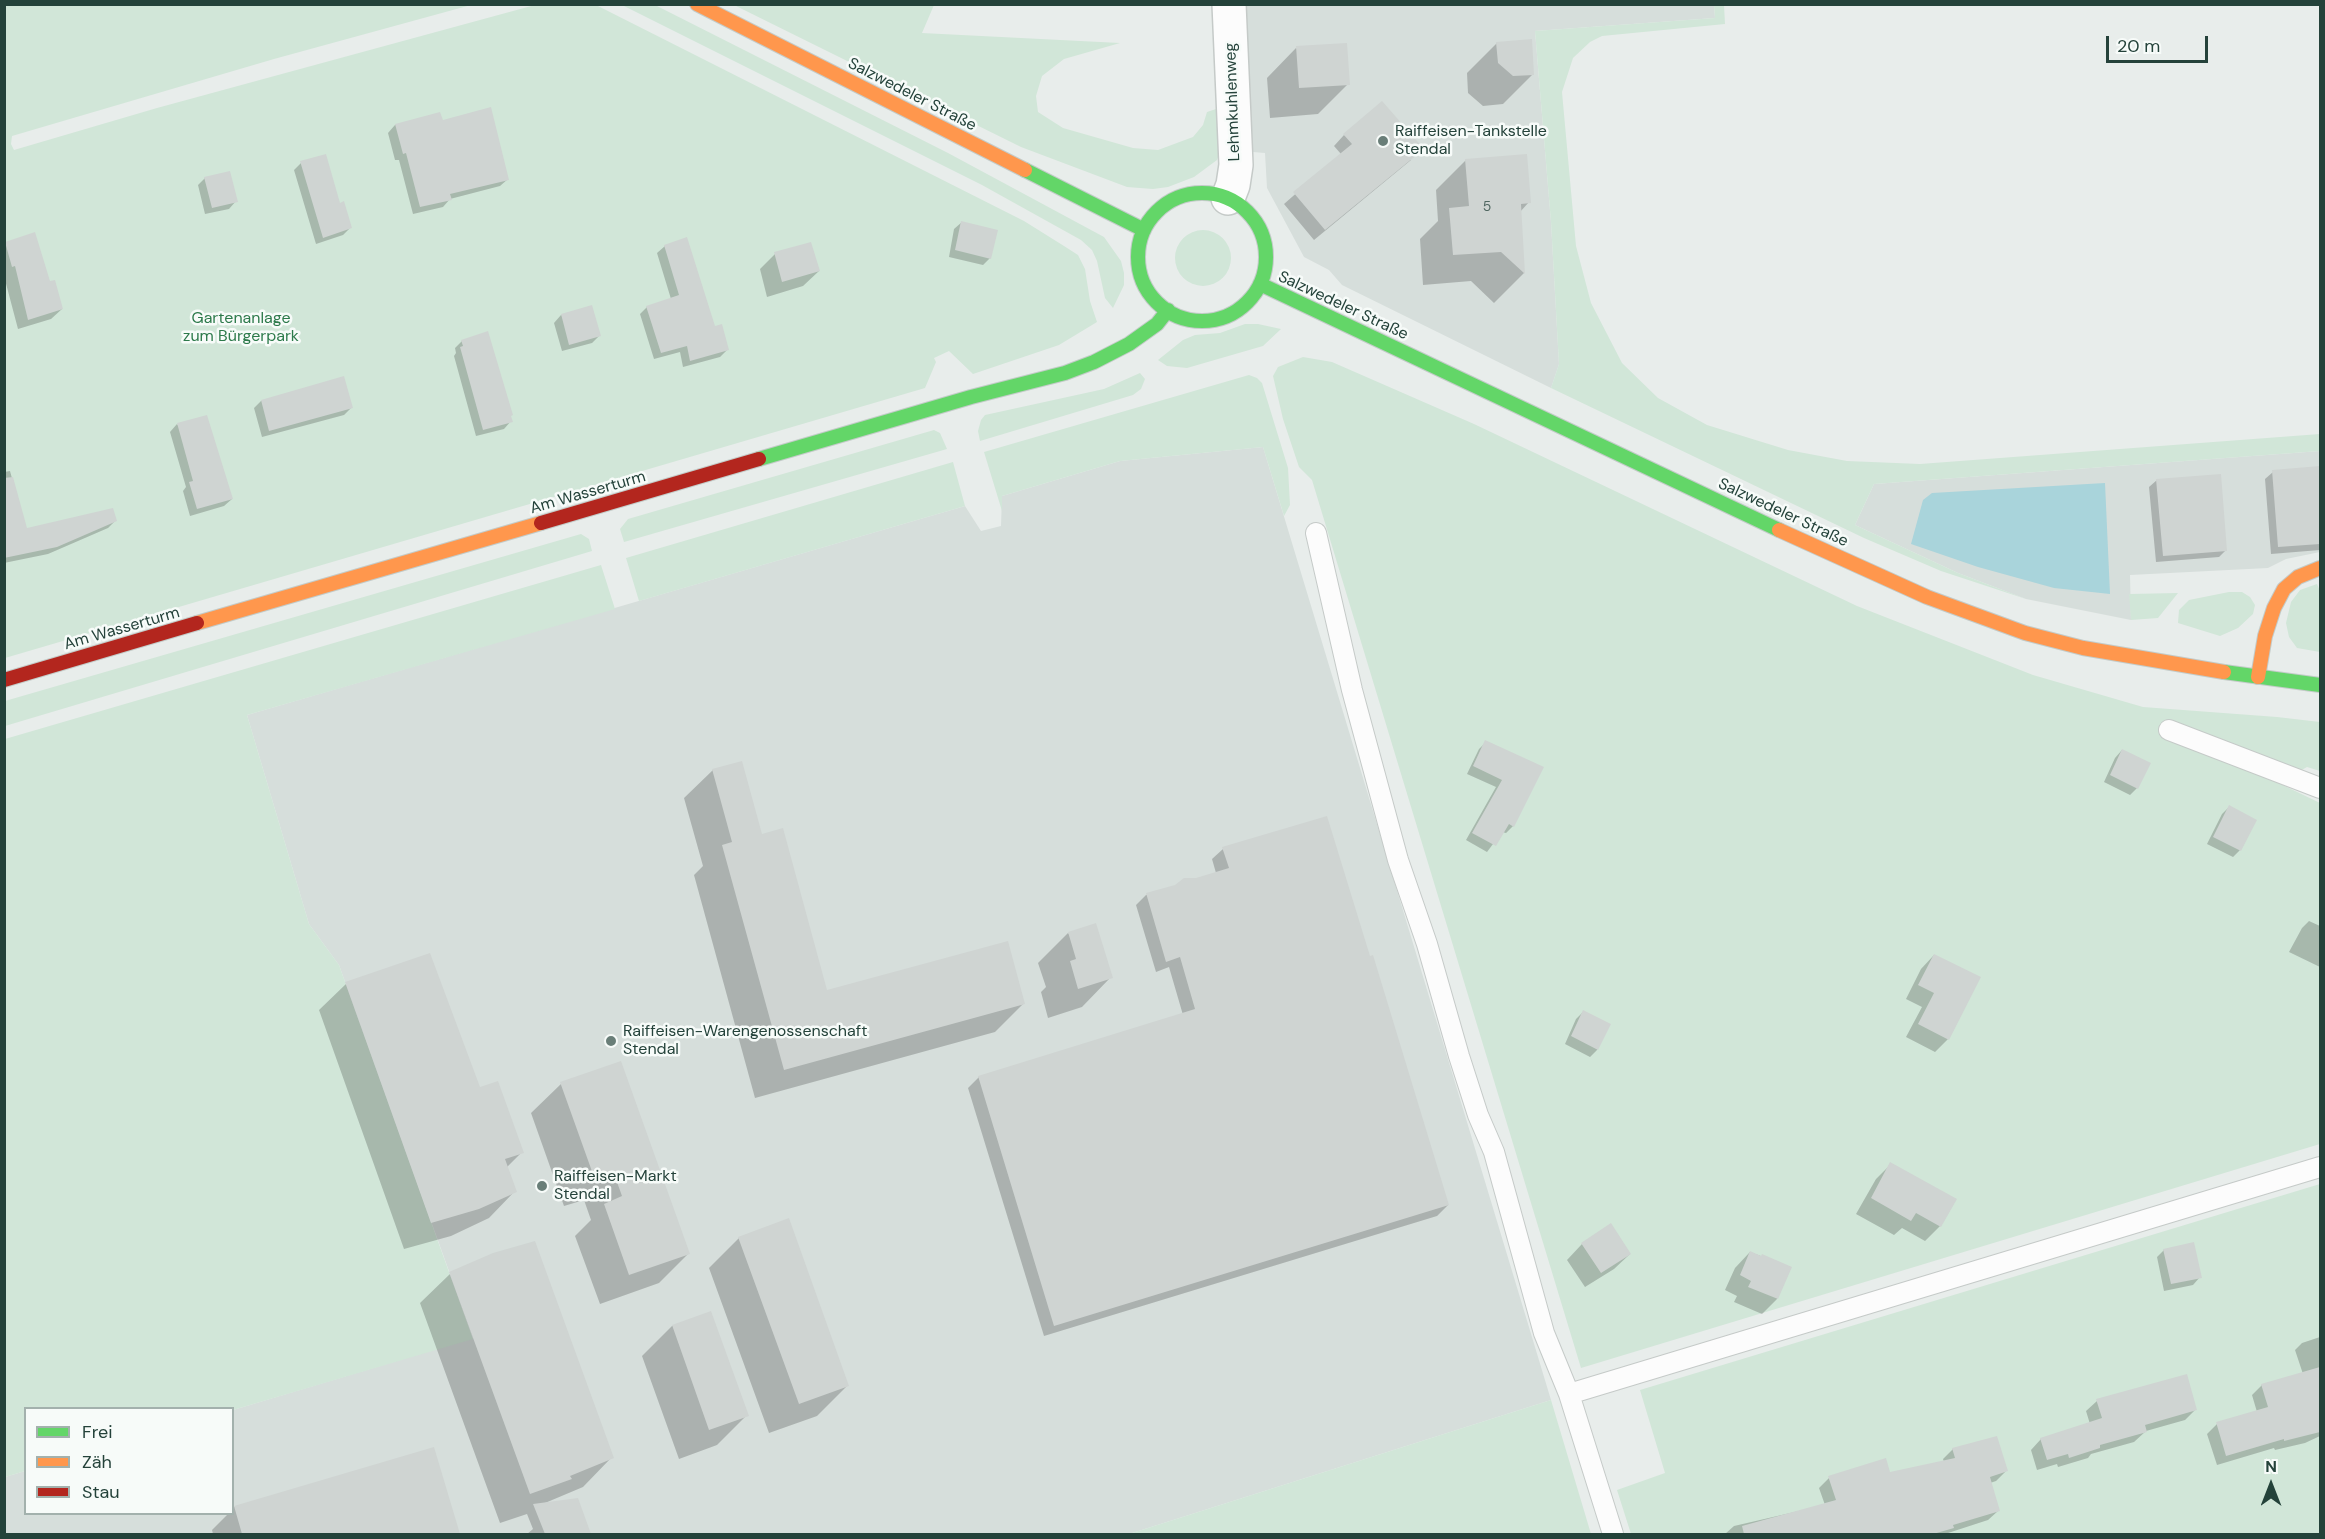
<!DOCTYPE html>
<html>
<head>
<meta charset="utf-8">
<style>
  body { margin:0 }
  #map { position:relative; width:2325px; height:1539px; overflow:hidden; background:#e8edeb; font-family:"DM Sans",sans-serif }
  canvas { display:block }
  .frame { position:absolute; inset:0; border:6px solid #24423a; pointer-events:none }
  .legend { position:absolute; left:24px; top:1407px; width:210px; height:108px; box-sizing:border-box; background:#f7fbf9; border:2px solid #a3b1ad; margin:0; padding:8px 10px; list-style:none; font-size:18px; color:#24423a }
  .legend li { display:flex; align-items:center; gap:12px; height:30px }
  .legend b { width:30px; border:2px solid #a3b1ad }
  .north { position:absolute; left:2241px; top:1455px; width:60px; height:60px; -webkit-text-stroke:4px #f7fbf9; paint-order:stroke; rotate:0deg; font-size:16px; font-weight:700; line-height:24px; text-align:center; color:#24423a }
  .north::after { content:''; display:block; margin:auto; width:21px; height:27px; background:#24423a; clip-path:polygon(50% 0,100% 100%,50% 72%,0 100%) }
  .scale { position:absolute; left:2106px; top:36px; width:102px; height:27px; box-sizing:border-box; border:3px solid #24423a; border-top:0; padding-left:8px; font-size:18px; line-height:21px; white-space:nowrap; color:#24423a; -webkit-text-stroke:4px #f7fbf9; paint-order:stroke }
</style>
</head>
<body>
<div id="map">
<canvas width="2325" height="1539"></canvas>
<div class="frame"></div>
<ul class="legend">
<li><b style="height:8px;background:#63d668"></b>Frei</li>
<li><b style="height:8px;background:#ff974d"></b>Zäh</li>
<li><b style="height:8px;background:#b3261e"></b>Stau</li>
</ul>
<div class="north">N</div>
<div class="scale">20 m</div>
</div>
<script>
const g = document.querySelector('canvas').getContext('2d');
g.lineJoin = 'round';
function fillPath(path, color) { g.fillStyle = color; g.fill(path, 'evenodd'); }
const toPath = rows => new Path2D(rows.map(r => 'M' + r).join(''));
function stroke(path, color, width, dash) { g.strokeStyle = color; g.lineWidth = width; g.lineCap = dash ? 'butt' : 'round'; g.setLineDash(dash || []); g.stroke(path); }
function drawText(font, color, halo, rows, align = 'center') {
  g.font = font + ' "DM Sans",sans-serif'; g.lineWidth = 5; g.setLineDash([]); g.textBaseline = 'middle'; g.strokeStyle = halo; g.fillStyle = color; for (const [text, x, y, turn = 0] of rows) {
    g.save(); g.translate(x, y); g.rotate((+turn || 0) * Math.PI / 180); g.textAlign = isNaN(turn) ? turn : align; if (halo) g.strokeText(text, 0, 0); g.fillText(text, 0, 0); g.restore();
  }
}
fillPath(toPath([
  [1243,5,1714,5,1715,18,1535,31,1551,222,1559,364,1551,388,1342,285,1329,270,1304,257,1267,188,1265,153,1253,152],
  [1263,447,1551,1400,1129,1534,5,1534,5,1477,25,1471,26,1514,232,1514,233,1410,473,1338,339,965,309,924,247,715,965,506,981,531,1001,526,1002,496,1120,461],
  [2320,451,2320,552,2286,559,2268,568,2130,575,2131,620,2026,599,1958,573,1855,525,1874,484]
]), '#d6dedb');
fillPath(toPath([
  [5,5,471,5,274,59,12,136,11,144,14,150,157,108,535,5,596,5,1024,221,1064,246,1078,255,1085,269,1090,301,1097,322,1059,345,973,374,949,351,934,358,936,362,925,388,5,658],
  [622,5,655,5,948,153,1104,237,1121,261,1124,273,1124,285,1113,308,1105,298,1097,261,1092,250,1081,240,982,185],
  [734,5,934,5,922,33,1120,43,1064,59,1042,76,1036,96,1038,112,1063,128,1133,148,1158,150,1193,137,1203,125,1207,112,1216,109,1222,113,1223,145,1217,160,1194,177,1168,187,1153,189,1127,187,1021,147],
  [1714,5,1724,5,1725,24,1602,36,1590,42,1573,58,1562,92,1576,246,1591,303,1622,363,1658,398,1707,425,1788,450,1847,461,1920,464,2320,434,2320,451,1874,484,1855,525,1958,573,2026,599,1941,571,1864,538,1551,388,1559,364,1551,222,1535,31,1715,18],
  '1175 258a28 28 0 1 1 56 0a28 28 0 1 1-56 0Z',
  [1245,324,1258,324,1281,329,1263,346,1187,368,1167,366,1158,360,1183,340,1195,335,1220,333],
  [1303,357,1332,362,1474,424,1857,606,2033,675,2143,707,2277,717,2320,722,2320,771,2307,767,2298,772,2208,749,2320,803,2320,1144,1581,1368,1312,480,1299,467,1283,419,1273,376,1278,367],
  [1140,373,1145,379,1141,389,1133,395,980,441,978,431,981,420,985,415,1104,389],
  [1249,375,1257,378,1262,383,1288,468,1290,505,1284,516,1263,447,1120,461,1002,496,1002,511,984,452],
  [934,430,940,433,947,449,624,542,620,529,628,519],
  [953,462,965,506,639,601,626,558],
  [581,534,589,539,592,551,5,726,5,701],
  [601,565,615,609,247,715,309,924,339,965,473,1339,233,1410,26,1408,25,1471,5,1477,5,739],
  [2317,584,2320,591,2320,652,2297,648,2289,637,2286,623,2291,602,2300,590],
  [2229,592,2242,592,2250,597,2255,605,2253,614,2238,628,2220,636,2178,623,2179,610,2189,600],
  [2178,593,2158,618,2131,620,2129,594],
  [2320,1184,2320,1534,1631,1534,1617,1490,1665,1473,1640,1390],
  [1551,1400,1591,1534,1129,1534]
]), '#d1e6d8');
fillPath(toPath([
  [2105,483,2110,594,2054,588,1978,567,1911,544,1923,500,1932,493]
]), '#a9d4db');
fillPath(toPath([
  [1497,43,1533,74,1503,104,1483,106,1468,93,1467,73],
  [1296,48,1348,84,1318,114,1270,118,1267,78],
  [439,113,442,122,508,179,500,186,450,199,443,207,413,214,399,160,395,160,388,133,395,125],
  [1344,135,1411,160,1314,240,1284,204,1341,154,1334,146],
  [1466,160,1529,202,1520,212,1524,273,1494,303,1471,281,1423,285,1420,239,1438,221,1436,190],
  [301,163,350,228,343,235,316,244,294,170],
  [205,178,236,201,229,209,205,214,198,185],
  [962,222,990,258,983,265,949,257,954,229],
  [34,234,49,283,62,309,51,319,18,329,4,276,4,243],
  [665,246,727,350,720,357,683,367,680,352,654,359,640,314,647,307,671,299,657,253],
  [775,254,819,271,803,286,767,297,760,269],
  [561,315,599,336,592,343,562,351,554,323],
  [462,341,511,421,504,429,476,436,454,356,456,353,455,348],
  [261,401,351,408,344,415,262,437,254,408],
  [177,424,232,499,224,506,190,516,183,491,186,487,170,432],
  [2320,468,2320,550,2271,554,2265,479,2273,472],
  [10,471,26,530,115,521,108,528,48,554,4,563,4,472],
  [2157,480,2226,550,2219,557,2156,562,2149,487],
  [1486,742,1542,768,1513,826,1506,833,1502,832,1487,852,1466,840,1496,787,1467,774,1479,749],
  [2122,750,2137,788,2130,795,2104,782,2115,758],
  [713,770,761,836,826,992,1024,1003,995,1032,755,1098,694,875,703,866,684,798],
  [2229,807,2240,850,2233,857,2207,844,2222,814],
  [1223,849,1448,1205,1437,1216,1044,1336,968,1088,979,1077,1183,1015,1169,967,1156,972,1136,905,1146,895,1216,873,1212,859],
  [2309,921,2320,926,2320,967,2289,952,2302,928],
  [1068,933,1111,977,1082,1007,1048,1018,1041,992,1046,987,1038,963],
  [1934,955,1948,1039,1935,1052,1906,1037,1922,1007,1906,999,1921,969],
  [346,984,479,1089,522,1152,507,1167,515,1191,489,1218,451,1236,404,1249,319,1010],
  [1583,1012,1609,1024,1597,1050,1590,1057,1565,1044,1576,1019],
  [561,1084,689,1253,659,1283,600,1304,575,1236,591,1220,584,1200,564,1206,531,1113],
  [1891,1164,1940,1226,1925,1241,1902,1228,1894,1235,1856,1214,1876,1179],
  [739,1238,847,1386,817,1416,769,1433,709,1268],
  [1582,1244,1630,1254,1614,1269,1585,1287,1567,1260],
  [2164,1250,2200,1277,2193,1285,2164,1291,2157,1257],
  [1750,1252,1790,1267,1777,1299,1762,1314,1734,1302,1737,1296,1725,1290,1735,1268],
  [450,1274,612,1457,583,1487,545,1503,577,1500,590,1534,527,1534,533,1529,527,1514,500,1523,420,1303],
  [710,1313,747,1415,717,1445,679,1459,642,1356,672,1326],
  [2320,1337,2320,1436,2305,1443,2275,1450,2274,1448,2217,1465,2207,1434,2217,1424,2257,1412,2252,1395,2262,1385,2303,1374,2295,1350,2302,1343],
  [2097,1401,2195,1410,2185,1420,2146,1431,2134,1442,2091,1454,2088,1458,2058,1467,2057,1464,2037,1470,2031,1450,2041,1439,2090,1424,2086,1411],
  [433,1449,458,1534,213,1534,212,1530,228,1514,232,1514,234,1507],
  [1953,1449,2006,1471,1996,1481,1990,1483,1998,1511,1988,1520,1945,1534,1725,1534,1734,1526,1825,1505,1819,1488,1829,1478,1889,1474,1944,1462,1943,1459]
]), '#0003');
fillPath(toPath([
  [1532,39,1534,75,1513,76,1498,63,1496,42],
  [1347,43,1350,85,1299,88,1296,46],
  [1382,101,1424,149,1325,230,1293,192,1352,144,1343,134],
  [491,107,509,180,450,194,452,200,420,207,406,153,403,154,395,124,440,112,443,120],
  [326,154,340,203,344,201,352,228,323,238,300,161],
  [1527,154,1531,203,1521,204,1525,274,1501,252,1453,255,1449,208,1469,206,1465,159],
  [230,171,238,202,212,208,204,177],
  [961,221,998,230,991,259,955,250],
  [35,232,50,281,55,280,63,309,28,320,15,266,12,267,5,242],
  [687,237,715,326,722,324,729,350,690,361,687,346,661,353,646,306,679,295,664,245],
  [811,242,820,271,782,282,774,252],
  [592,305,601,336,569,345,561,314],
  [488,331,513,415,511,416,513,422,483,430,460,347,463,346,461,340],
  [344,376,353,408,269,431,261,400],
  [207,415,233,499,197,509,189,482,193,481,177,423],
  [2320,466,2320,544,2278,547,2272,470],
  [2221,474,2227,551,2163,556,2156,479],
  [13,477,27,528,113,508,117,521,57,547,4,558,4,478],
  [1485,740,1544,767,1514,827,1509,824,1496,846,1472,833,1502,780,1473,766],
  [2122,749,2151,763,2138,789,2110,775],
  [742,761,762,834,783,828,827,990,1008,941,1025,1004,784,1070,722,845,732,842,712,769],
  [2229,805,2257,820,2241,851,2213,837],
  [1327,816,1370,956,1373,955,1449,1205,1054,1326,978,1076,1195,1009,1180,957,1166,962,1146,893,1175,885,1184,878,1196,878,1229,868,1222,847],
  [1096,923,1113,978,1078,989,1070,961,1076,959,1068,932],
  [430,953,480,1087,498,1081,524,1153,505,1159,517,1192,479,1209,431,1223,345,982],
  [1934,954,1981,977,1949,1040,1918,1024,1934,993,1918,985],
  [1583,1010,1611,1024,1598,1050,1571,1036],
  [621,1061,690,1254,629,1275,604,1204,622,1196,613,1171,594,1177,560,1082],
  [1890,1162,1957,1199,1941,1227,1916,1213,1911,1221,1871,1198],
  [789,1218,849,1386,799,1404,738,1237],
  [1611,1223,1631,1254,1601,1273,1581,1243],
  [535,1241,614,1458,570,1476,572,1479,530,1494,449,1272,493,1253],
  [2194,1242,2202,1278,2171,1284,2163,1249],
  [1750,1251,1761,1256,1762,1254,1792,1267,1778,1299,1748,1287,1751,1281,1740,1275],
  [711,1311,749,1416,709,1430,672,1325],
  [2320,1367,2320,1432,2284,1441,2284,1439,2226,1456,2216,1422,2268,1407,2261,1384],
  [2187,1374,2197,1410,2145,1425,2147,1432,2100,1445,2100,1448,2069,1458,2068,1454,2047,1460,2040,1438,2102,1418,2096,1399],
  [1997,1436,2008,1471,1990,1477,2000,1511,1953,1525,1954,1528,1933,1534,1744,1534,1742,1526,1836,1500,1828,1476,1886,1458,1890,1472,1955,1458,1952,1448],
  [434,1447,460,1534,242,1534,234,1506],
  [578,1498,591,1534,545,1534,533,1504]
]), '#cfd4d2');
const lane = toPath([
  [1316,533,1352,690,1398,860,1427,944,1459,1056,1478,1115,1494,1152,1544,1333,1569,1394,1613,1534],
  [2169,730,2320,788],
  [1569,1394,2320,1167]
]);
const street = toPath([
  [1228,198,1233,185,1236,165,1229,4]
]);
const fast = toPath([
  [1025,170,1144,230],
  '1138 257a64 64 0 1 1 128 0a64 64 0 1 1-128 0Z',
  [1260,284,1779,530],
  [759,459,971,397,1065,373,1094,362,1129,344,1157,324,1168,310],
  [2224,672,2320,685]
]);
const slow = toPath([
  [697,4,1025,170],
  [1779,530,1927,597,2025,633,2083,648,2224,672],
  [197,623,541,523],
  [2258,677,2265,636,2274,608,2284,589,2298,577,2320,568]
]);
const jam = toPath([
  [541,523,759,459],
  [4,680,197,623]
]);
stroke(lane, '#c5cac8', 22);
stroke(street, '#c5cac8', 36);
stroke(fast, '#c3cbc8', 16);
stroke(slow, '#c3cbc8', 16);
stroke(jam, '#c3cbc8', 16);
stroke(lane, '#fcfcfc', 20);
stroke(street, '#fcfcfc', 33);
stroke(fast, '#63d668', 14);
stroke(slow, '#ff974d', 14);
stroke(jam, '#b3261e', 14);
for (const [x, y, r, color] of [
  [1383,141,6,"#697e78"],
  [611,1041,6,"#697e78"],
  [542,1186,6,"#697e78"]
]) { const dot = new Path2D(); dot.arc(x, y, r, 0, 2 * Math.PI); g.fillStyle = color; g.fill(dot); stroke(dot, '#f7fbf9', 2); }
drawText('14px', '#506761', null, [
  ["5",1487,207]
]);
drawText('16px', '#24423a', '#f7fbf9', [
  ["Salzwedeler Straße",912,95,27],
  ["Lehmkuhlenweg",1233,102,-92],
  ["Salzwedeler Straße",1343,306,25],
  ["Am Wasserturm",588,493,-16],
  ["Salzwedeler Straße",1783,513,25],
  ["Am Wasserturm",122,629,-16]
]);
drawText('16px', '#24423a', '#f7fbf9', [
  ["Raiffeisen-Tankstelle",1395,132],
  ["Stendal",1395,150],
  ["Raiffeisen-Warengenossenschaft",623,1032],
  ["Stendal",623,1050],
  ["Raiffeisen-Markt",554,1177],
  ["Stendal",554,1195]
], 'left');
drawText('16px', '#2d7a4b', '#f7fbf9', [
  ["Gartenanlage",241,319],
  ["zum Bürgerpark",241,337]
]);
</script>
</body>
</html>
